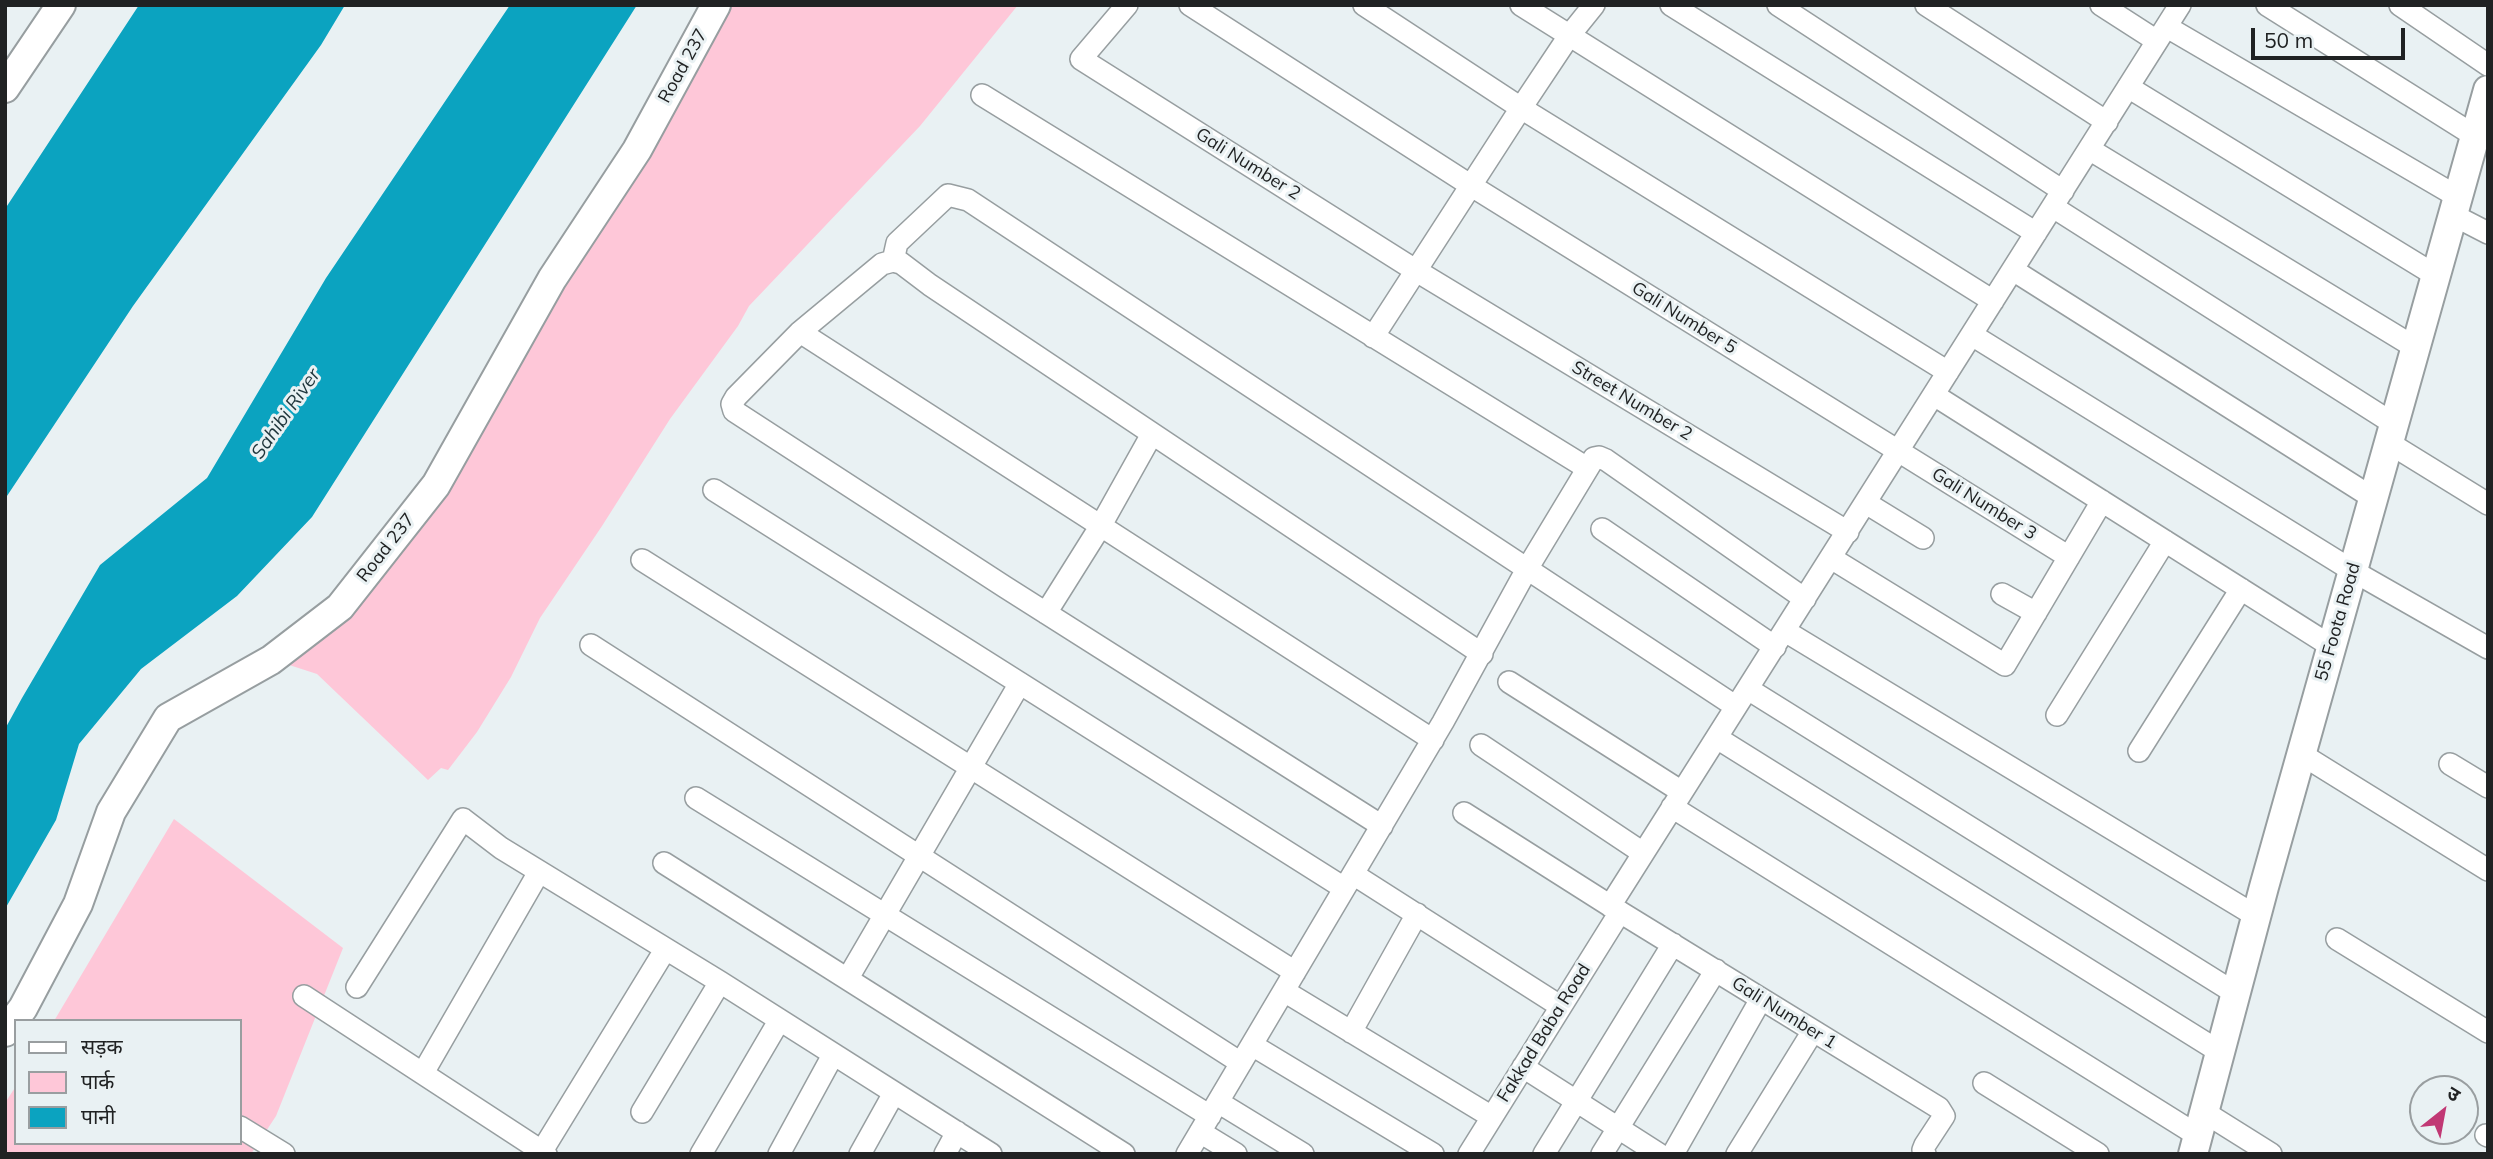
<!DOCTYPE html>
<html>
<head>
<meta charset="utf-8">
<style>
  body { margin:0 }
  #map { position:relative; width:2493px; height:1159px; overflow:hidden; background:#e9f1f3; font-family:Mulish,"Noto Sans Devanagari",sans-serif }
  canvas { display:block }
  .frame { position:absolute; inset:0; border:7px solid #202223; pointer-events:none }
  .legend { position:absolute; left:14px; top:1019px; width:228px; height:126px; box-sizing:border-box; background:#e9f1f3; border:2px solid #999ea0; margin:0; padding:9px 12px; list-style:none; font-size:21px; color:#202223 }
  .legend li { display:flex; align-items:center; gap:14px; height:35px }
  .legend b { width:35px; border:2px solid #999ea0 }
  .north { position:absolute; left:2409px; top:1075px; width:70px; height:70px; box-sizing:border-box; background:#e9f1f3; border:2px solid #999ea0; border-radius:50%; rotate:31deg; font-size:19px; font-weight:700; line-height:28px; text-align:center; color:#202223 }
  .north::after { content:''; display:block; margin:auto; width:24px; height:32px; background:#c13874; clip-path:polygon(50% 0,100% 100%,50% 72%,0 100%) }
  .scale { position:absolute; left:2251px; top:28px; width:154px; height:32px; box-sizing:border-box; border:4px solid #202223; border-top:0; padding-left:9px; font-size:21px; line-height:24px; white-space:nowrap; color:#202223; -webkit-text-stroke:5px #e9f1f3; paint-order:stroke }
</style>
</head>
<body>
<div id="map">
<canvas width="2493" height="1159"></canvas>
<div class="frame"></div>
<ul class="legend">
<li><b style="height:9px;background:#fff"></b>सड़क</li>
<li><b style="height:19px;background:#fec7d8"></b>पार्क</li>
<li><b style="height:19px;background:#0ba3c0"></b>पानी</li>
</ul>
<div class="north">उ</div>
<div class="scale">50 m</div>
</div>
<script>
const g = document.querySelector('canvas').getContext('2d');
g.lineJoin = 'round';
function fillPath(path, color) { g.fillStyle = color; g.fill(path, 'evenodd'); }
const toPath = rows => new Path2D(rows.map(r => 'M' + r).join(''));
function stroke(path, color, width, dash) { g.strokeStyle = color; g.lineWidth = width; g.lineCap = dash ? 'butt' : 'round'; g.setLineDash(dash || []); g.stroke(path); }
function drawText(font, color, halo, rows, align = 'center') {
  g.font = font + ' Mulish,sans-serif'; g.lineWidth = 6; g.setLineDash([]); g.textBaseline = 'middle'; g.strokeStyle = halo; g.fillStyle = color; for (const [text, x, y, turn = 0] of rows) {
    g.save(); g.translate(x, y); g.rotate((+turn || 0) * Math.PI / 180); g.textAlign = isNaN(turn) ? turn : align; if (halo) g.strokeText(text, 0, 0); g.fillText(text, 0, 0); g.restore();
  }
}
fillPath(toPath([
  [722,5,1018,5,920,126,749,306,738,326,670,419,602,526,540,618,511,677,477,732,448,770,441,768,428,780,317,674,280,662,354,602],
  [174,819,343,948,276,1116,251,1154,5,1154,5,1103,16,1086,16,1143,240,1143,240,1021,54,1021]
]), '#fec7d8');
fillPath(toPath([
  [139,5,345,5,321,45,133,306,5,499,5,209],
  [510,5,637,5,312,517,237,596,141,669,79,744,56,820,5,909,5,729,22,698,100,565,207,478,326,278]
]), '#0ba3c0');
const minor = toPath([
  [1127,5,1081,59,1415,270,1848,532],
  [1190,5,1470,185,2069,557],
  [1364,5,1521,108,1948,372],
  [1521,5,1993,301],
  [1671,5,2036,233],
  [1778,5,2063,191],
  [1926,5,2107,122],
  [2101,5,2157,41],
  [2267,5,2475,136],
  [2400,5,2488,65],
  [2167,27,2458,197],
  [2128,87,2435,275],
  [982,95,1587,468],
  [2089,149,2416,348],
  [2053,207,2394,424],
  [2453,215,2488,233],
  [893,261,897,243,948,195,968,200,1735,706],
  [2013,270,2373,498],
  [800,332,736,397,732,404,734,411,1005,587,1382,826],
  [1972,335,2353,571,2488,648],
  [1373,337,1521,108,1569,36,1594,5],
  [1934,395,2331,646],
  [2389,443,2488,504],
  [714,490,1344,888],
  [1866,503,1923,538],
  [1602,529,1775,647],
  [1831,558,2005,665,2102,501],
  [642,560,1295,972],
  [2002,594,2036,613],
  [1046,613,1100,527,1152,434],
  [1785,631,2256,916],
  [591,645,1241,1063],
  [1509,682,1682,792],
  [1748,689,2235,993],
  [2057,715,2165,541],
  [1717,738,2220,1052],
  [1433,740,800,332,882,264,893,261,901,263,930,285,1482,654],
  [1481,745,1643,853],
  [2139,751,2241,589],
  [2301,754,2488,870],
  [2450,764,2488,787],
  [696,798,1210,1116],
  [1672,807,2197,1135],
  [1464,813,1620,912,1939,1108,1944,1116,1925,1145,1923,1150,1925,1154],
  [664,863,1124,1154],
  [1353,874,1560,1006],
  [1610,906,2180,5],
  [2337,939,2488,1032],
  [848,978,1020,683],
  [357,987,463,819,501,848,720,982,991,1154],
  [1284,991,1492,1117],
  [304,996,546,1154],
  [1351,1032,1417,914],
  [1252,1045,1433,1154],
  [1523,1067,1659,1154],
  [423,1073,539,872],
  [1984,1083,2098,1154],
  [1218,1102,1303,1154],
  [642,1112,720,982],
  [2204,1112,2271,1154],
  [240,1127,284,1154],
  [1200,1132,1236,1154],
  [2486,1135,2488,1136],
  [542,1151,665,950],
  [701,1154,779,1021],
  [779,1154,833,1055],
  [860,1154,894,1093],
  [945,1154,957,1132],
  [1187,1154,1443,722,1527,569,1594,458,1599,457,1606,460,1805,599],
  [1469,1154,1620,912],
  [1544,1154,1673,944],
  [1602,1154,1716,970],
  [1673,1154,1761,999],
  [1737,1154,1813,1031]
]);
const tertiary = toPath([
  [5,88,61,5],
  [5,1032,23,1008,78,904,111,812,168,718,271,660,340,607,436,485,552,279,637,150,716,5],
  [2193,1154,2264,887,2488,90]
]);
stroke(minor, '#979ea0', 24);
stroke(tertiary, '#979ea0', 32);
stroke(minor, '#fff', 21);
stroke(tertiary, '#fff', 28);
drawText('18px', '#202223', '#e9f1f3', [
  ["Road 237",683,66,-61],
  ["Gali Number 2",1248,164,32],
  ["Gali Number 5",1684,318,32],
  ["Street Number 2",1632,401,31],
  ["Gali Number 3",1984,504,32],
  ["Road 237",386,548,-52],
  ["55 Foota Road",2338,622,-74],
  ["Gali Number 1",1784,1013,32],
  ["Fakkad Baba Road",1544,1033,-58]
]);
drawText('italic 19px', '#1f353b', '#e9f1f3', [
  ["Sahibi River",286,414,-55]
]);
</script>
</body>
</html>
